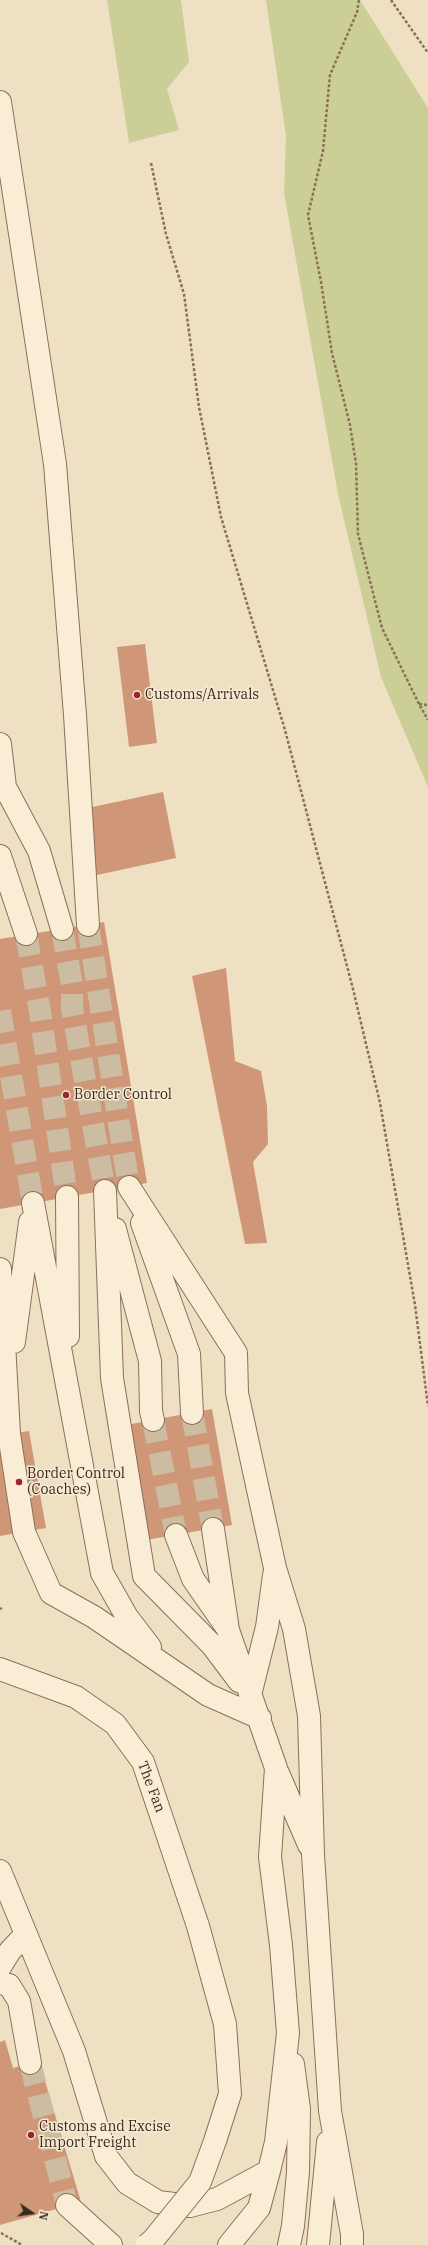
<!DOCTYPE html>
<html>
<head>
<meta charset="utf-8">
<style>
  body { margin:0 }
  #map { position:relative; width:428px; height:2245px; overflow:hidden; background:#f0e0c3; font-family:"IBM Plex Serif",serif }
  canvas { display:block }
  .north { position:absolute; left:12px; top:2193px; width:40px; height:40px; -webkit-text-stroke:3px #f7ead3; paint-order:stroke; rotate:103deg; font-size:11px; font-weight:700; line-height:16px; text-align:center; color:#3a2a1e }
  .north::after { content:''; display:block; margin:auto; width:14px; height:18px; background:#3a2a1e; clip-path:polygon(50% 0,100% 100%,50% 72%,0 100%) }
</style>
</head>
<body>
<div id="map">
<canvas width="428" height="2245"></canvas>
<div class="north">N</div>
</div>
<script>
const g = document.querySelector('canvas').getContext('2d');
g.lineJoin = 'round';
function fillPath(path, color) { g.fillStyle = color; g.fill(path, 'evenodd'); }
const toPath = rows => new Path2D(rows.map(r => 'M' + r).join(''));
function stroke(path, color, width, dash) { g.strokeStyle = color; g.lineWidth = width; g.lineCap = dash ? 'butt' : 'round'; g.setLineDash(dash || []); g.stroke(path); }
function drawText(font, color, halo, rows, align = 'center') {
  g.font = font + ' "IBM Plex Serif",serif'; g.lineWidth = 3; g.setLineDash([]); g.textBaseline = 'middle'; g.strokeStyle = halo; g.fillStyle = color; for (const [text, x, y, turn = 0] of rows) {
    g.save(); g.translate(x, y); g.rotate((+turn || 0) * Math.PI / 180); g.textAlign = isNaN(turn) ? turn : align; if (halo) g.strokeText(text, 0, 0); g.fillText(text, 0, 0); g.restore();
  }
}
fillPath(toPath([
  [107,0,181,0,189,62,167,89,179,130,129,143],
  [266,0,360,0,428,108,428,787,381,677,338,494,284,193,286,136]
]), '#cbce96');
fillPath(toPath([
  [145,644,157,743,129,747,117,647],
  [163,792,176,858,97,875,83,809],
  [104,922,147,1183,0,1209,0,939],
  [226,968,235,1061,261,1071,267,1106,268,1144,253,1162,267,1243,245,1244,192,976],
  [212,1409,232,1525,146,1540,126,1425],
  [29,1431,46,1528,0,1536,0,1436],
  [5,2040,13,2068,39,2061,81,2202,0,2225,0,2042]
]), '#cf9777');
stroke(toPath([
  [88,925,129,1187],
  [62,929,72,985,72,1008,105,1191],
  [26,934,40,1012,67,1197],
  [0,1011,33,1203],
  [192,1413,213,1529],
  [153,1420,176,1535],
  [30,2063,67,2205]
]), '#ccbca2', 22, [22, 11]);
const minor = toPath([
  [0,102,55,464,75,715,88,925],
  [0,744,5,787,39,851,62,929],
  [0,856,26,934],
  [129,1187,236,1353,237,1393,275,1568,294,1629,309,1716,313,1855,330,2111,352,2234,352,2245],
  [105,1191,112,1378,144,1576,212,1645,239,1681],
  [67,1197,68,1336],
  [33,1203,102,1573,127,1617,150,1647],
  [142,1223,189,1354,192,1413],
  [115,1229,150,1361,151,1411,153,1420],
  [0,1269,9,1434,24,1532,51,1593,94,1617,208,1695,260,1718],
  [14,1342,30,1222],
  [213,1529,228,1630,276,1768,270,1857,281,1945,288,2033,276,2142,269,2171,259,2208,229,2245],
  [176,1535,193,1579,225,1625],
  [0,1669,76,1697,115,1724,143,1762,198,1926],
  [250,1695,267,1627,274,1575],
  [278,1773,309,1845],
  [0,1871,74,2051,106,2156,127,2183,158,2202,190,2206,217,2199,269,2171],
  [0,1967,10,1951,26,1934],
  [0,1983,9,1985,19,2001,30,2063],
  [67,2205,111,2245],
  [289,2245,293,2226,298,2172,299,2109,293,2064],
  [318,2245,328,2142]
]);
stroke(minor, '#8a7059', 24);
stroke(toPath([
  [359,0,357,12,330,75,323,151,308,215,321,282,332,353,350,425,356,464,358,534,382,628,419,704,428,720],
  [391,0,428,53],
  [151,163,166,234,184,294,199,407,221,517,285,730,353,989,380,1103,415,1305,428,1406],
  [419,704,428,705],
  [0,1608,2,1609],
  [1,2233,22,2245]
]), '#8a7059', 2.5, [3, 2]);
stroke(minor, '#faedd6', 22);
const minorBridge = toPath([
  [147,2245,153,2240,200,2182,215,2141,230,2094,225,2024,198,1926]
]);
stroke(minorBridge, '#8a7059', 24, []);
stroke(minorBridge, '#faedd6', 22);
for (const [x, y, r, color] of [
  [137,695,4,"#9b272e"],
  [66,1095,4,"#9b272e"],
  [19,1482,4,"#9b272e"],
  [31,2135,4,"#9b272e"]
]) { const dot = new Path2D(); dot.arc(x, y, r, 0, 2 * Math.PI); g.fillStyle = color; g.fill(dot); stroke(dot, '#f7ead3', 1.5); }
drawText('14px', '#3a2a1e', '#f7ead3', [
  ["Customs/Arrivals",145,695],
  ["Border Control",74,1095],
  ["Border Control",27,1474],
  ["(Coaches)",27,1490],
  ["Customs and Excise",39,2127],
  ["Import Freight",39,2143]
], 'left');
drawText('14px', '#3a2a1e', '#f7ead3', [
  ["The Fan",151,1787,69]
]);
</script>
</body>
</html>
